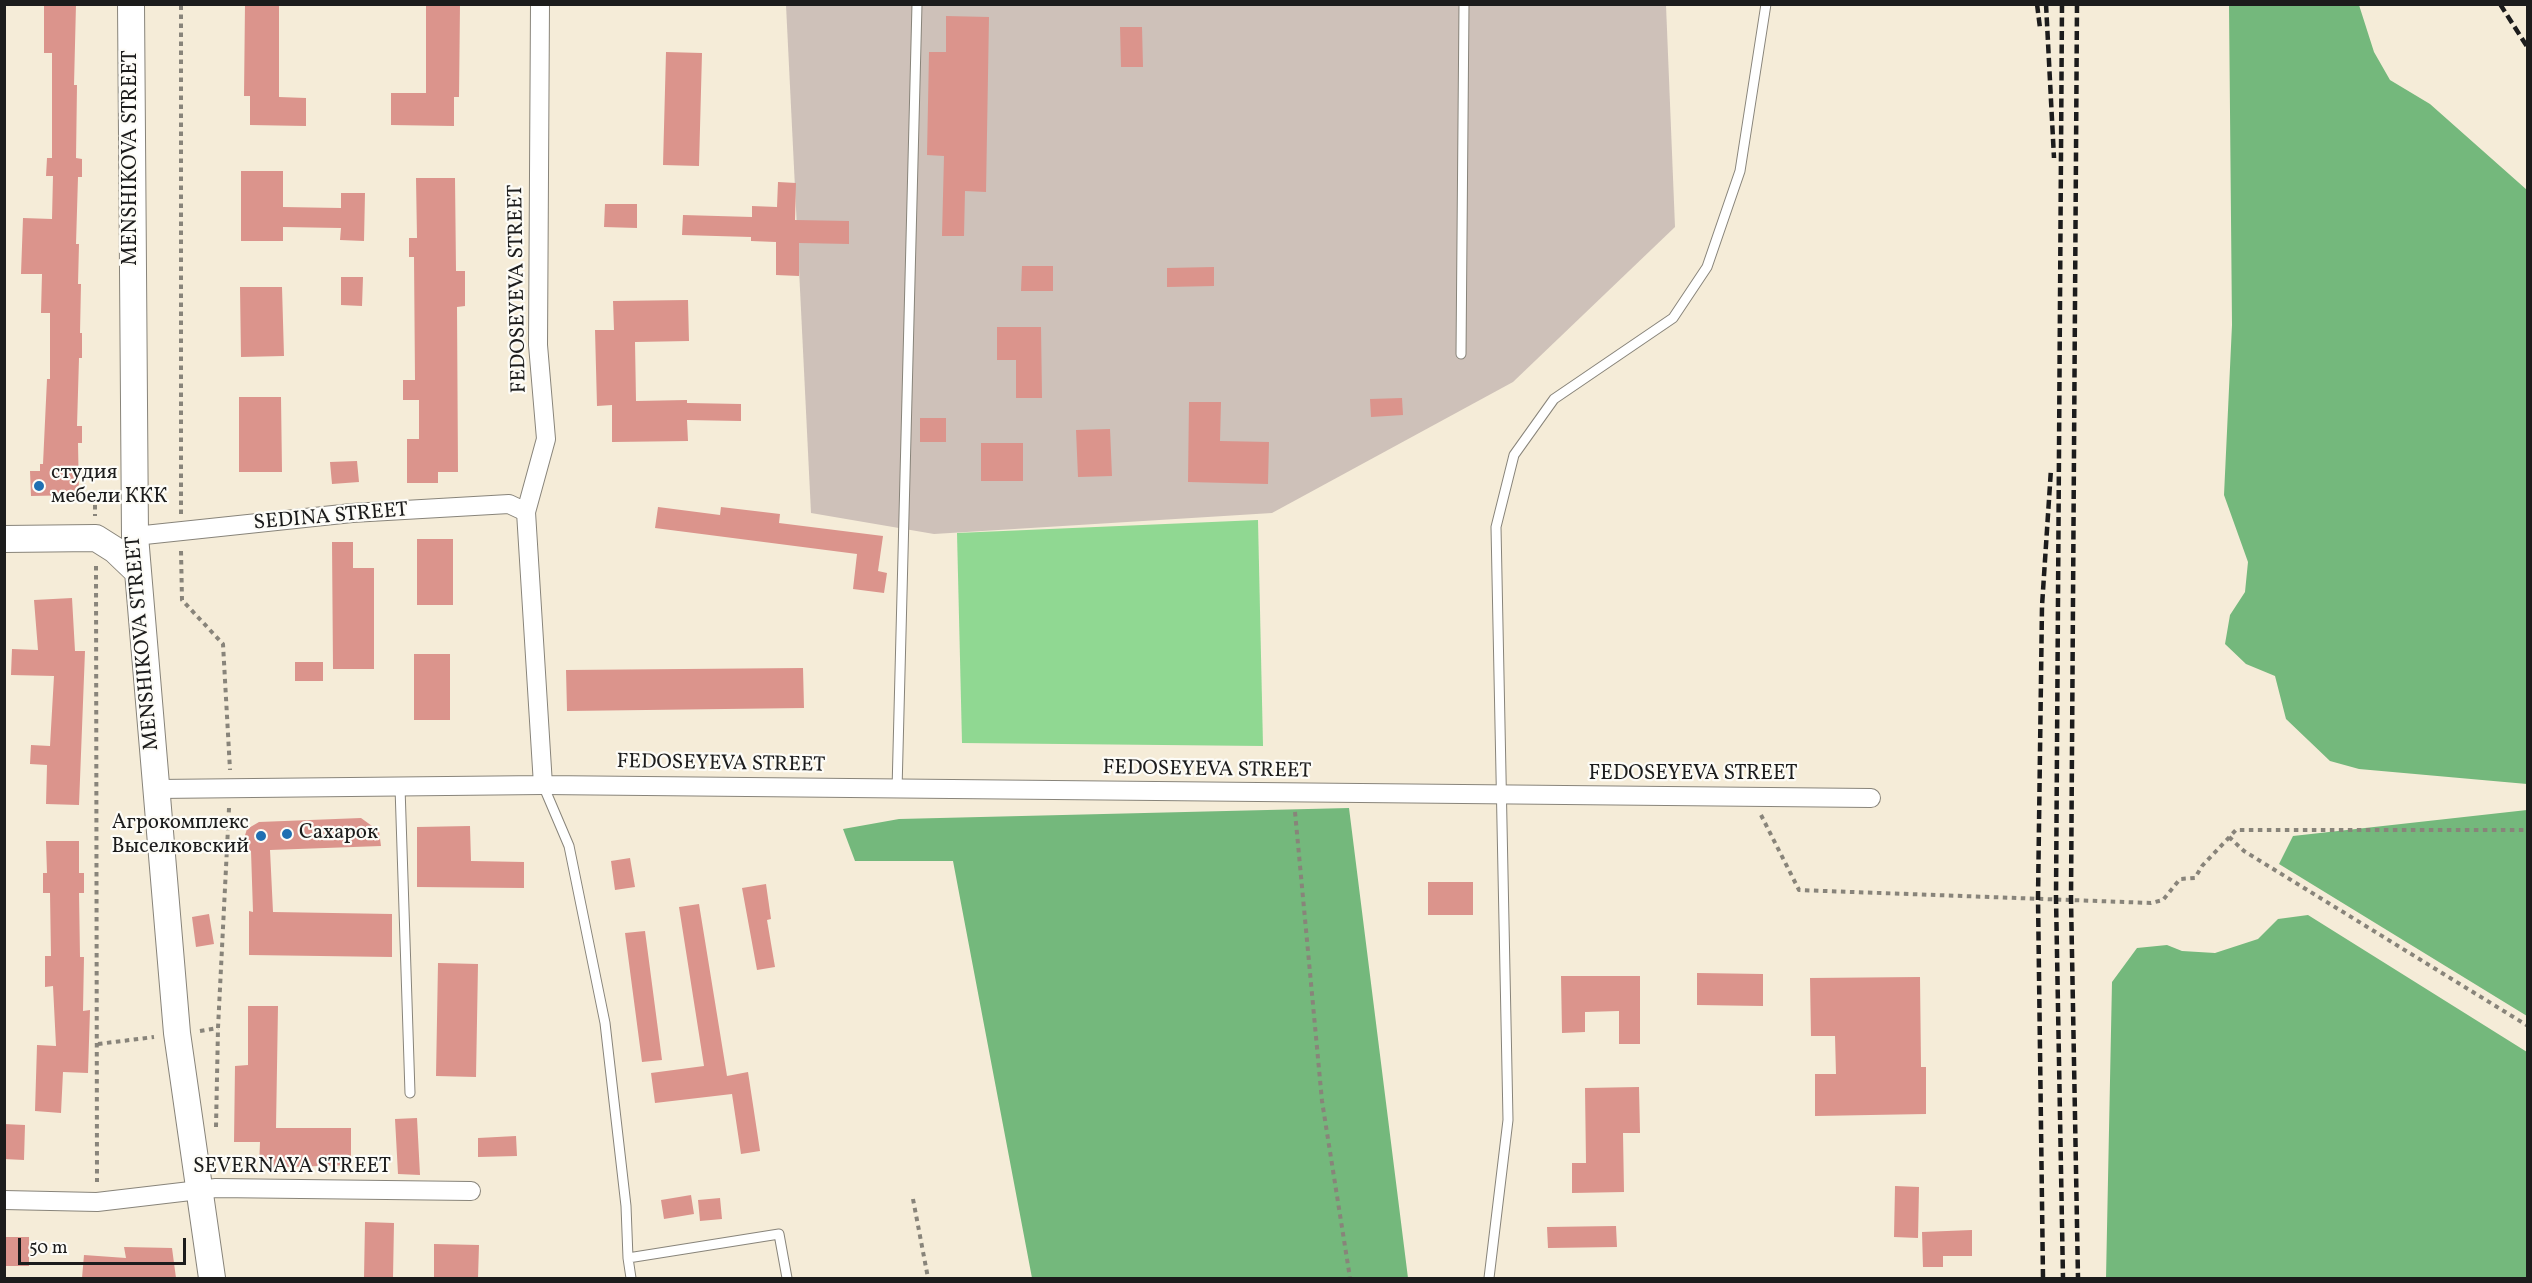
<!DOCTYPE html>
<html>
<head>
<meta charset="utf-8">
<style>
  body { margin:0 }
  #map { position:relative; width:2532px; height:1283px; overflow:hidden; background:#f5ecd8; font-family:Vollkorn,serif }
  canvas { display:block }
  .frame { position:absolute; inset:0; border:6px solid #1c1c1c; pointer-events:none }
  .scale { position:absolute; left:18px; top:1238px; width:168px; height:27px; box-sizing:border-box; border:3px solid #1c1c1c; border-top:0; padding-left:8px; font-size:18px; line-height:21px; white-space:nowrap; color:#1c1c1c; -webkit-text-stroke:4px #fdfcf7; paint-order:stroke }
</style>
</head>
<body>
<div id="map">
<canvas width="2532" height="1283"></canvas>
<div class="frame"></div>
<div class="scale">50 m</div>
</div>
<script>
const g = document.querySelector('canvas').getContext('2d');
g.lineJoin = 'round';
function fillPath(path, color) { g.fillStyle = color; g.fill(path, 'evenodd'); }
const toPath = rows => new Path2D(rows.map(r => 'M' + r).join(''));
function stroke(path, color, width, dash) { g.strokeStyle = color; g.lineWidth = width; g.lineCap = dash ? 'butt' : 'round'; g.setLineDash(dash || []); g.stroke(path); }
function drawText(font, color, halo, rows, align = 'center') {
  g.font = font + ' Vollkorn,serif'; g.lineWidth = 4.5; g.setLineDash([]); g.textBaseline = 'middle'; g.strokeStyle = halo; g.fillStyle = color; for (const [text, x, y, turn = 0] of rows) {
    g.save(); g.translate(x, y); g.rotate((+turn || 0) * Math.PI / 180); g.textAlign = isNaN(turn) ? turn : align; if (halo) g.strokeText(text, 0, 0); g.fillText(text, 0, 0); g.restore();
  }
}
fillPath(toPath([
  [786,5,1666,5,1675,227,1513,382,1272,513,934,534,811,513]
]), '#cec1b9');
fillPath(toPath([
  [1258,520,1263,746,962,743,957,533]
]), '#90d892');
fillPath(toPath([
  [2229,5,2359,5,2374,52,2390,80,2430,104,2527,190,2527,784,2359,769,2330,761,2286,719,2275,676,2246,664,2225,644,2230,615,2245,592,2248,562,2224,495,2232,325],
  [1349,808,1408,1278,1032,1278,953,861,855,861,843,829,899,819],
  [2527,810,2527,1016,2279,864,2293,836],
  [2308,915,2527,1052,2527,1278,2106,1278,2112,982,2137,948,2167,945,2182,951,2215,953,2258,939,2278,919]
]), '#74b87c');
fillPath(toPath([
  [44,4,76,4,74,85,77,85,76,158,82,159,82,177,78,177,76,244,79,244,78,284,81,284,80,333,82,333,82,358,79,358,77,426,82,426,82,443,78,443,79,495,31,496,30,471,40,471,40,464,43,464,47,379,50,379,50,313,41,313,42,274,21,274,23,218,52,219,53,176,46,176,47,158,52,158,52,53,44,53],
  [245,4,279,4,279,97,306,98,306,126,250,125,250,96,244,96],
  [426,4,460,4,459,97,454,97,454,126,391,125,391,93,426,93],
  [946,16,989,17,986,192,965,191,964,236,942,236,944,156,927,155,929,52,946,52],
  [1120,27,1142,27,1143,67,1121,67],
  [666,52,702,53,699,166,663,165],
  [241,171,283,171,283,207,341,208,341,193,365,193,364,241,340,240,341,228,283,227,283,241,241,241],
  [416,178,455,178,456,271,465,271,465,306,457,307,458,472,438,472,438,483,407,483,407,439,419,439,419,400,403,400,403,380,415,380,414,257,409,257,409,238,417,238],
  [778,182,796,183,795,220,849,221,849,244,799,243,799,276,776,275,776,242,751,241,751,237,682,235,683,215,752,217,752,206,777,207],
  [605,204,637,204,637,228,604,227],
  [1022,266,1053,266,1053,291,1021,291],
  [1214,267,1214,286,1167,287,1167,268],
  [341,277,363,277,362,306,341,305],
  [240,287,282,287,284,356,241,357],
  [688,300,689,341,635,342,636,401,687,400,687,403,741,404,741,421,687,420,688,441,612,442,612,405,597,406,595,330,614,330,613,301],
  [997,327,1041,327,1042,398,1016,398,1016,360,997,360],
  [239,397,281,397,282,472,239,472],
  [1402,398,1403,415,1371,417,1370,399],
  [1189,402,1221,402,1220,441,1269,442,1268,484,1188,482],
  [920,418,946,418,946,442,920,442],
  [1110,429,1112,476,1078,477,1076,430],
  [981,443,1023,443,1023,481,981,481],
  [357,461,359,482,332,484,330,462],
  [658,507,720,515,721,507,780,514,779,523,883,536,878,571,887,573,884,593,853,589,857,554,655,528],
  [417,539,453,539,453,605,417,605],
  [332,542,353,542,353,568,374,568,374,669,333,669],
  [72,598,75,651,85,651,79,805,46,804,47,765,30,764,31,745,50,746,54,676,11,675,12,649,38,650,34,600],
  [414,654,450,654,450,720,414,720],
  [295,662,323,662,323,681,295,681],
  [803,668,804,708,567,711,566,670],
  [361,818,379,831,381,846,270,850,273,912,392,914,392,957,249,955,249,911,253,912,251,851,240,851,247,829,259,822],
  [470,826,471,861,524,862,524,888,417,887,417,827],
  [46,841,79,841,79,873,84,873,84,893,79,893,80,957,84,957,83,1011,90,1010,88,1073,63,1072,61,1113,35,1111,37,1045,56,1046,53,986,45,987,45,956,51,956,50,893,43,893,43,873,47,873],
  [630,858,635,887,615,890,611,861],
  [1428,882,1473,882,1473,915,1428,915],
  [766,884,771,919,767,920,775,967,757,970,742,888],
  [699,904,727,1076,748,1072,760,1151,741,1154,732,1094,655,1103,651,1073,704,1066,679,907],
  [209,914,214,944,196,947,192,917],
  [645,931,662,1060,642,1062,625,933],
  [438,963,478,964,476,1077,436,1076],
  [1697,973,1763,974,1763,1006,1697,1005],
  [1561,976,1640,976,1640,1044,1619,1044,1619,1011,1585,1012,1585,1032,1562,1033],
  [1920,977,1921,1067,1926,1067,1926,1114,1815,1116,1815,1074,1836,1074,1835,1036,1811,1036,1810,978],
  [248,1006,278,1006,276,1128,351,1128,351,1165,259,1168,260,1142,234,1142,235,1066,248,1065],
  [1639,1087,1640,1133,1623,1133,1624,1192,1572,1193,1572,1163,1586,1163,1585,1088],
  [417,1118,420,1175,398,1174,395,1119],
  [4,1124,25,1125,24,1160,4,1159],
  [516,1136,517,1156,478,1157,478,1138],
  [1895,1186,1919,1187,1918,1238,1894,1237],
  [691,1195,694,1214,664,1219,661,1200],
  [720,1198,722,1219,700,1221,698,1200],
  [365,1222,394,1223,393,1278,364,1278],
  [1616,1226,1617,1247,1548,1248,1547,1227],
  [1972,1230,1972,1256,1943,1256,1943,1267,1923,1267,1922,1232],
  [6,1237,29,1237,29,1266,6,1266],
  [434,1244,479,1245,478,1278,434,1278],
  [124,1247,172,1248,176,1278,82,1278,84,1255,126,1258]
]), '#db948c');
const service = toPath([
  [1461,354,1464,4],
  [543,785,569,846,605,1023,626,1206,628,1258],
  [400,787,410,1093],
  [897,790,917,4],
  [631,1278,628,1258,779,1234,787,1278],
  [1489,1278,1508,1120,1496,527,1514,455,1554,399,1673,318,1707,267,1740,171,1766,4]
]);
const minor = toPath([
  [540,4,538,345,546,439,526,512,543,785],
  [135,536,352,513,509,504,526,512],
  [157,789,543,785,1871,798],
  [4,1200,97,1202,216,1188,471,1191]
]);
const secondary = toPath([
  [131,4,135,536,177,1033,212,1278],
  [4,539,96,538,115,550,138,572]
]);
stroke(service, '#88847a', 11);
stroke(minor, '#88847a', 20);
stroke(secondary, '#88847a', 28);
stroke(toPath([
  [95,505,95,516],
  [181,514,181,4],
  [181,551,182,600,223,644,230,770],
  [96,566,97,1182],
  [1295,812,1322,1101,1350,1278],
  [1761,815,1799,890,2151,903,2163,900,2180,879,2195,878,2202,866,2236,830,2528,830],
  [2229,837,2244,851,2528,1026],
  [200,1031,218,1028],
  [98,1044,154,1037],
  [216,1127,218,1028,229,808],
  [913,1199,928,1278]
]), '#88847a', 4, [4.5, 4.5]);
stroke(service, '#fff', 9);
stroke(minor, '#fff', 18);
stroke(secondary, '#fff', 26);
stroke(toPath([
  [2037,4,2040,28],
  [2046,4,2054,158],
  [2062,4,2056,898,2063,1278],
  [2077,4,2071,899,2078,1278],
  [2500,4,2528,48],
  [2043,1278,2038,898,2042,606,2051,469]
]), '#1c1c1c', 4.5, [9, 4.5]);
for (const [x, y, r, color] of [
  [39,486,6,"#1f6fb2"],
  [287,834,6,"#1f6fb2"],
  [261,836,6,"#1f6fb2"]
]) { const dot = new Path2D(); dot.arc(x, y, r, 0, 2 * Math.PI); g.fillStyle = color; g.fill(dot); stroke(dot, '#fdfcf7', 2); }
drawText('21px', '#1c1c1c', '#fdfcf7', [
  ["MENSHIKOVA STREET",132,158,-90],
  ["FEDOSEYEVA STREET",519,289,-91],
  ["SEDINA STREET",331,518,-5],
  ["MENSHIKOVA STREET",144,643,-95],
  ["FEDOSEYEVA STREET",721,765,1],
  ["FEDOSEYEVA STREET",1207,771,1],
  ["FEDOSEYEVA STREET",1693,775],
  ["SEVERNAYA STREET",292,1168]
]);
drawText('21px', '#1c1c1c', '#fdfcf7', [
  ["студия",51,474],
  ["мебели ККК",51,498],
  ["Агрокомплекс",249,824,"right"],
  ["Выселковский",249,848,"right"],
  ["Сахарок",299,834]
], 'left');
</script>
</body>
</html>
